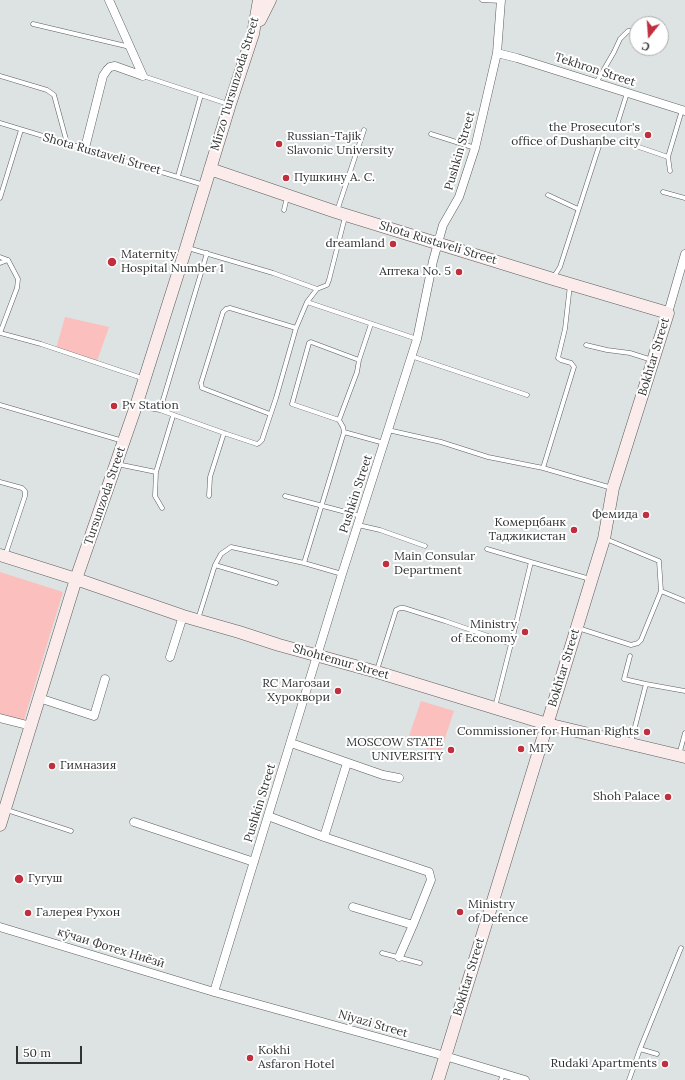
<!DOCTYPE html>
<html>
<head>
<meta charset="utf-8">
<style>
  body { margin:0 }
  #map { position:relative; width:685px; height:1080px; overflow:hidden; background:#dde2e2; font-family:Lora,serif }
  canvas { display:block }
  .north { position:absolute; left:629px; top:16px; width:40px; height:40px; box-sizing:border-box; background:#fff; border:1px solid #adaead; border-radius:50%; rotate:197deg; font-size:11px; font-weight:700; line-height:16px; text-align:center; color:#323433 }
  .north::after { content:''; display:block; margin:auto; width:14px; height:18px; background:#bf2f3e; clip-path:polygon(50% 0,100% 100%,50% 72%,0 100%) }
  .scale { position:absolute; left:16px; top:1046px; width:66px; height:18px; box-sizing:border-box; border:2px solid #323433; border-top:0; padding-left:5px; font-size:12px; line-height:14px; white-space:nowrap; color:#323433; -webkit-text-stroke:3px #fff; paint-order:stroke }
</style>
</head>
<body>
<div id="map">
<canvas width="685" height="1080"></canvas>
<div class="north">С</div>
<div class="scale">50 m</div>
</div>
<script>
const g = document.querySelector('canvas').getContext('2d');
g.lineJoin = 'round';
function fillPath(path, color) { g.fillStyle = color; g.fill(path, 'evenodd'); }
const toPath = rows => new Path2D(rows.map(r => 'M' + r).join(''));
function stroke(path, color, width, dash) { g.strokeStyle = color; g.lineWidth = width; g.lineCap = dash ? 'butt' : 'round'; g.setLineDash(dash || []); g.stroke(path); }
function drawText(font, color, halo, rows, align = 'center') {
  g.font = font + ' Lora,serif'; g.lineWidth = 4; g.setLineDash([]); g.textBaseline = 'middle'; g.strokeStyle = halo; g.fillStyle = color; for (const [text, x, y, turn = 0] of rows) {
    g.save(); g.translate(x, y); g.rotate((+turn || 0) * Math.PI / 180); g.textAlign = isNaN(turn) ? turn : align; if (halo) g.strokeText(text, 0, 0); g.fillText(text, 0, 0); g.restore();
  }
}
fillPath(toPath([
  [65,317,109,327,97,361,56,349],
  [0,572,63,592,23,723,0,716],
  [421,701,454,711,440,753,407,742]
]), '#fbbfbd');
const lane = toPath([
  [482,0,501,1],
  [33,24,130,47],
  [661,34,663,35],
  [0,76,47,90,54,95,67,143],
  [143,76,228,104],
  [596,83,614,52,620,39,628,31,637,31],
  [0,123,204,185],
  [616,128,627,93],
  [431,134,475,148],
  [639,147,668,157],
  [670,171,668,157,682,110],
  [178,176,201,95],
  [663,192,685,198],
  [548,195,578,209],
  [0,198,21,130],
  [284,210,287,197],
  [337,211,364,130],
  [188,248,273,273,317,289],
  [0,257,8,260,18,279,17,288,0,333],
  [0,263,8,260],
  [553,278,560,267,601,140],
  [307,302,317,289,327,285,329,280,345,217],
  [0,333,41,344,142,378],
  [586,345,607,350,630,353,652,360],
  [411,356,527,395],
  [359,360,371,324],
  [0,405,123,441],
  [137,406,160,410,224,433,257,444,259,443,262,440,276,398,296,328,307,302,417,339],
  [160,410,207,253],
  [270,414,202,388,201,383,223,312,226,309,230,308,296,328],
  [339,420,357,372,359,360,311,342,309,343,292,404,339,420,343,427,344,432],
  [388,430,441,442,488,457,543,468,612,488],
  [117,464,156,472,173,416],
  [543,468,574,367,571,363,561,360,558,358,565,329,570,285],
  [156,472,155,496,162,508],
  [0,482,22,488,25,491,25,496,5,556],
  [209,496,210,477,224,433],
  [285,496,361,516],
  [358,525,380,530,425,546],
  [487,549,531,562],
  [304,563,344,432,384,443],
  [215,565,276,583],
  [661,591,685,601],
  [198,619,215,565,221,554,231,547,304,563,342,574],
  [578,628,631,645,638,643,641,640,661,591,659,561,606,539],
  [511,644,531,562,590,579],
  [630,656,624,679,646,684,631,742],
  [377,670,396,610,400,608,404,608,445,621,511,644,495,707],
  [646,684,685,691],
  [679,755,685,733],
  [7,810,71,831],
  [382,953,420,963],
  [640,1049,681,948],
  [501,1080,503,1074],
  [629,1080,640,1049,657,1054]
]);
const street = toPath([
  [109,0,143,76],
  [497,53,517,58,685,111],
  [85,148,103,76,107,70,110,67,115,66,143,76],
  [668,313,685,254],
  [170,657,183,616],
  [39,698,94,716,105,679],
  [0,718,31,726],
  [291,743,383,775,399,778],
  [268,816,324,837,429,872,431,880,413,925],
  [134,822,254,862],
  [324,837,347,763],
  [353,907,413,925,399,957],
  [0,927,214,992,445,1056,525,1080],
  [214,992,342,574,417,339,433,261,443,225,459,197,475,148,497,53,501,0]
]);
const secondary = toPath([
  [260,20,270,0],
  [210,169,336,212,553,279,668,313,613,488,604,539,438,1080],
  [0,555,76,579,183,616,239,632,279,645,377,672,547,724,685,757],
  [0,825,76,579,136,406,186,248,230,104,253,34,259,0]
]);
stroke(lane, '#5a5e5e', 5);
stroke(street, '#5a5e5e', 9);
stroke(secondary, '#5a5e5e', 13);
stroke(lane, '#fff', 4);
stroke(street, '#fff', 8);
stroke(secondary, '#fcebeb', 12);
for (const [x, y, r, color] of [
  [648,135,4,"#bf2f3e"],
  [279,144,4,"#bf2f3e"],
  [286,178,4,"#bf2f3e"],
  [393,244,4,"#bf2f3e"],
  [112,262,5,"#bf2f3e"],
  [459,272,4,"#bf2f3e"],
  [114,406,4,"#bf2f3e"],
  [646,515,4,"#bf2f3e"],
  [574,530,4,"#bf2f3e"],
  [386,564,4,"#bf2f3e"],
  [525,632,4,"#bf2f3e"],
  [338,691,4,"#bf2f3e"],
  [647,732,4,"#bf2f3e"],
  [521,749,4,"#bf2f3e"],
  [451,750,4,"#bf2f3e"],
  [52,766,4,"#bf2f3e"],
  [668,797,4,"#bf2f3e"],
  [19,879,5,"#bf2f3e"],
  [460,912,4,"#bf2f3e"],
  [28,913,4,"#bf2f3e"],
  [250,1058,4,"#bf2f3e"],
  [665,1064,4,"#bf2f3e"]
]) { const dot = new Path2D(); dot.arc(x, y, r, 0, 2 * Math.PI); g.fillStyle = color; g.fill(dot); stroke(dot, '#fff', 1.5); }
drawText('12px', '#323433', '#fff', [
  ["Tekhron Street",595,70,18],
  ["Mirzo Tursunzoda Street",235,84,-73],
  ["Pushkin Street",460,151,-74],
  ["Shota Rustaveli Street",102,154,16],
  ["Shota Rustaveli Street",438,243,17],
  ["Bokhtar Street",654,357,-73],
  ["Pushkin Street",356,494,-72],
  ["Tursunzoda Street",105,496,-71],
  ["Shohtemur Street",341,662,16],
  ["Bokhtar Street",564,668,-73],
  ["Pushkin Street",260,803,-73],
  ["кӯчаи Фотех Ниёзӣ",111,948,17],
  ["Bokhtar Street",469,977,-73],
  ["Niyazi Street",373,1024,16]
]);
drawText('12px', '#323433', '#fff', [
  ["the Prosecutor's",640,128],
  ["office of Dushanbe city",640,142],
  ["Russian-Tajik",287,137,"left"],
  ["Slavonic University",287,151,"left"],
  ["Пушкину А. С.",294,178,"left"],
  ["dreamland",385,244],
  ["Maternity",121,255,"left"],
  ["Hospital Number 1",121,269,"left"],
  ["Аптека No. 5",451,272],
  ["Pv Station",122,406,"left"],
  ["Фемида",638,515],
  ["Комерцбанк",566,523],
  ["Таджикистан",566,537],
  ["Main Consular",394,557,"left"],
  ["Department",394,571,"left"],
  ["Ministry",517,625],
  ["of Economy",517,639],
  ["RC Магозаи",330,684],
  ["Хуроквори",330,698],
  ["Commissioner for Human Rights",639,732],
  ["MOSCOW STATE",443,743],
  ["UNIVERSITY",443,757],
  ["МГУ",529,749,"left"],
  ["Гимназия",60,766,"left"],
  ["Shoh Palace",660,797],
  ["Гугуш",28,879,"left"],
  ["Ministry",468,905,"left"],
  ["of Defence",468,919,"left"],
  ["Галерея Рухон",36,913,"left"],
  ["Kokhi",258,1051,"left"],
  ["Asfaron Hotel",258,1065,"left"],
  ["Rudaki Apartments",657,1064]
], 'right');
</script>
</body>
</html>
